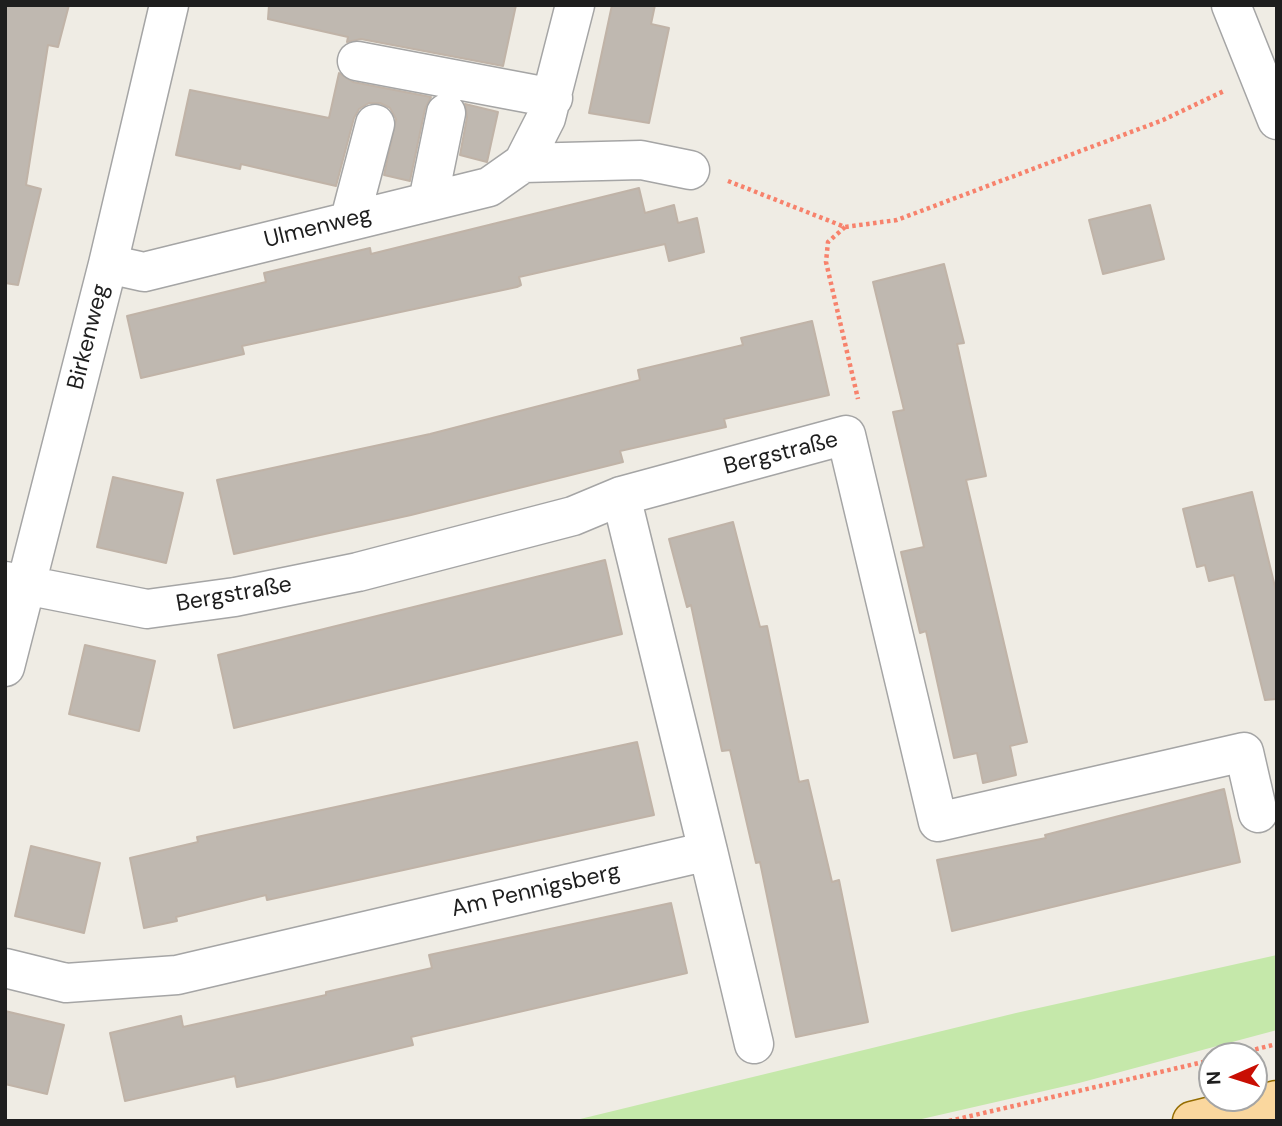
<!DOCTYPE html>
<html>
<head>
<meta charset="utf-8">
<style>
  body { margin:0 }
  #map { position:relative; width:1282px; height:1126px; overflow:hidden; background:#efece4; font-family:"DM Sans",sans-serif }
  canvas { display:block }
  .frame { position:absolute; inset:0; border:7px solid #1e1e1e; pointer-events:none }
  .north { position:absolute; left:1198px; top:1042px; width:70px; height:70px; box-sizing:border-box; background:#fff; border:2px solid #a5a5a5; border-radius:50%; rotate:267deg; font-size:19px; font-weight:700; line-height:28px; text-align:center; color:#1e1e1e }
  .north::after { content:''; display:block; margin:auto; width:24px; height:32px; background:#c90e03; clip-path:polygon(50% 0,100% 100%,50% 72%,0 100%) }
</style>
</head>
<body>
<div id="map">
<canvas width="1282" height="1126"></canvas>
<div class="frame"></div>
<div class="north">N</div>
</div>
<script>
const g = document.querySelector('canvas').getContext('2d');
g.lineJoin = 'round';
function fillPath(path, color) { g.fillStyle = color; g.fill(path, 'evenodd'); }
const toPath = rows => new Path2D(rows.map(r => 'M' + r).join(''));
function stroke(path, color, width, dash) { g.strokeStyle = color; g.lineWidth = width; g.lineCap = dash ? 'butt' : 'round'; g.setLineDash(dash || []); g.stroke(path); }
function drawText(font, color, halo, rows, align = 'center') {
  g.font = font + ' "DM Sans",sans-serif'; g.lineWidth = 6; g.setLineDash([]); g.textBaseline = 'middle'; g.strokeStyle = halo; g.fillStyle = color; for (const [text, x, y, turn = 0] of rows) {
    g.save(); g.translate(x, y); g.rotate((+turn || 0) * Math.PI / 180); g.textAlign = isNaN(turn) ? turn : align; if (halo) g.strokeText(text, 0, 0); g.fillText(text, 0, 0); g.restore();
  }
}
fillPath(toPath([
  [1277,955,1277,1030,1079,1083,913,1121,572,1121,1016,1013]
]), '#c5e8aa');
const building = toPath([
  [5,5,69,5,58,47,48,45,26,185,41,189,18,285,5,283,5,5],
  [269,5,516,5,503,66,361,39,347,42,348,37,268,19,269,5],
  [612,5,655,5,651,24,669,28,649,123,589,113,612,5],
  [339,73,353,82,431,97,425,109,410,181,384,175,396,119,390,108,380,103,369,103,359,109,354,118,336,186,241,164,240,169,176,155,190,90,329,118,339,73],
  [465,104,498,112,487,162,460,155,467,117,465,104],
  [639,188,645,213,674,205,678,223,697,218,704,252,669,261,665,244,519,277,521,285,517,287,242,346,244,354,141,378,127,316,266,282,264,273,370,248,371,254,639,188],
  [1150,205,1164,259,1103,274,1089,220,1150,205],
  [944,264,964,343,957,344,986,476,966,480,1027,742,1010,746,1016,775,983,783,977,753,954,758,926,631,920,633,901,552,924,547,893,412,904,410,873,282,944,264],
  [812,321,829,395,724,419,726,427,620,451,623,462,411,515,234,554,217,480,430,434,640,380,638,370,743,345,741,338,812,321],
  [113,477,183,493,166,563,97,547,113,477],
  [1252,492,1277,595,1277,699,1265,700,1234,575,1209,581,1205,565,1197,567,1183,509,1252,492],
  [733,522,760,627,767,626,799,782,808,780,832,882,839,880,868,1022,796,1037,760,862,756,863,730,750,722,751,691,605,687,607,669,539,733,522],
  [605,560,622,634,234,728,218,655,605,560],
  [85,645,155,661,139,731,69,714,85,645],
  [637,742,654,815,267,900,266,895,176,917,177,921,144,928,130,858,198,842,197,837,229,830,637,742],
  [1224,789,1240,862,952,931,937,860,1046,838,1045,835,1224,789],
  [31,846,100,863,84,933,15,916,31,846],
  [671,903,687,973,411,1037,413,1045,273,1079,237,1087,235,1076,125,1101,110,1033,181,1016,183,1027,326,995,326,992,432,968,429,955,671,903],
  [5,1011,64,1025,47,1094,5,1084,5,1011]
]);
fillPath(building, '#bfb8b0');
stroke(building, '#c0b3a7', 2);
const minor = toPath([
  [1231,5,1277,120],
  [357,61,553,98],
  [523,163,641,160,690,170],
  [428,201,446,113],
  [350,219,375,124],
  [108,264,144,272,489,187,523,163,546,118,575,5],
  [5,581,147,609,235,597,358,572,573,516,621,496,846,435,938,822,1244,752,1258,813],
  [5,667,108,264,169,5],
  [708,851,754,1044],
  [5,968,66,983,177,975,708,851,621,496]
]);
const major = toPath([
  [1192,1121,1277,1100]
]);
stroke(minor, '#a5a5a5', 41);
stroke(major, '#956d02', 41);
stroke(toPath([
  [728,181,845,227,897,220,1163,120,1224,91],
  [845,227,828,242,826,262,858,399],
  [1228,1056,1277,1044],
  [949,1121,1212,1060]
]), '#f7826c', 4.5, [3.5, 3.5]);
stroke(minor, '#fff', 38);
stroke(major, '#fad79e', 38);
drawText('23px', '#1e1e1e', '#fff', [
  ["Ulmenweg",318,228,-14],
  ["Birkenweg",89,337,-76],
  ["Bergstraße",781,454,-14],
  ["Bergstraße",234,595,-10],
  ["Am Pennigsberg",536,891,-13]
]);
</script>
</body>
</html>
